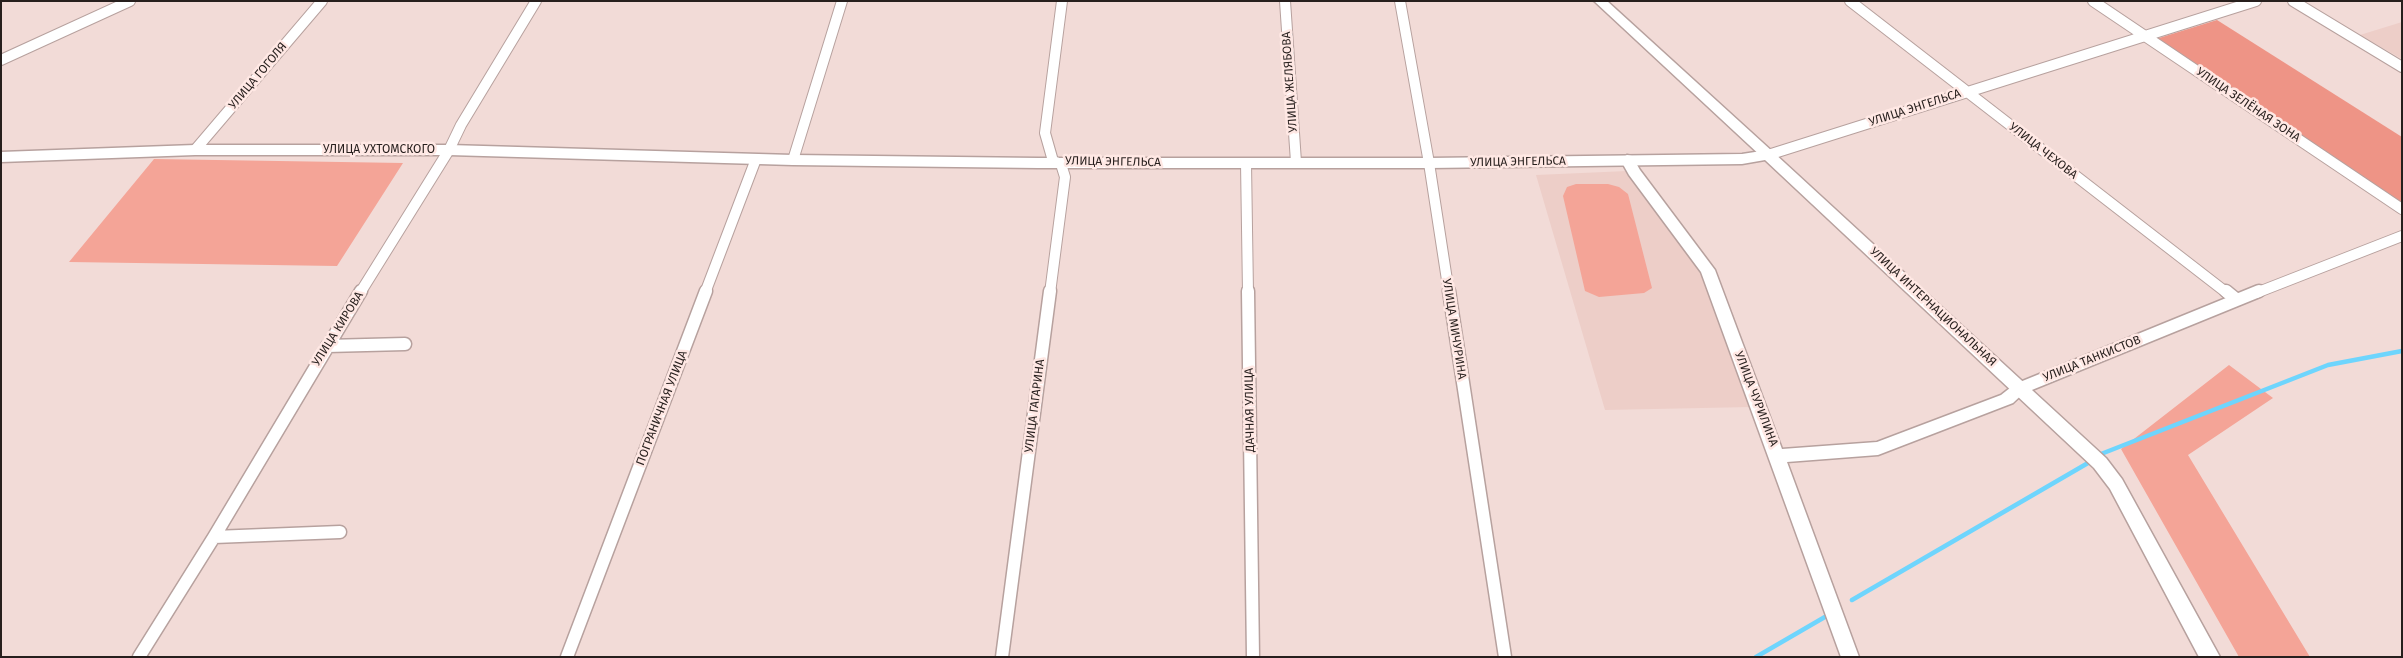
<!DOCTYPE html>
<html>
<head>
<meta charset="utf-8">
<style>
  body { margin:0 }
  #map { position:relative; width:2403px; height:658px; overflow:hidden; background:#f2dbd7; font-family:"Fira Sans",sans-serif }
  canvas { display:block }
  .frame { position:absolute; inset:0; border:2px solid #271f1d; pointer-events:none }
</style>
</head>
<body>
<div id="map">
<canvas width="2403" height="658"></canvas>
<div class="frame"></div>
</div>
<script>
const g = document.querySelector('canvas').getContext('2d');
g.lineJoin = 'round';
function fillPath(path, color) { g.fillStyle = color; g.fill(path, 'evenodd'); }
const toPath = rows => new Path2D(rows.map(r => 'M' + r).join(''));
function stroke(path, color, width, dash) { g.strokeStyle = color; g.lineWidth = width; g.lineCap = dash ? 'butt' : 'round'; g.setLineDash(dash || []); g.stroke(path); }
function drawText(font, color, halo, rows, align = 'center') {
  g.font = font + ' "Fira Sans",sans-serif'; g.lineWidth = 5; g.setLineDash([]); g.textBaseline = 'middle'; g.strokeStyle = halo; g.fillStyle = color; for (const [text, x, y, turn = 0] of rows) {
    g.save(); g.translate(x, y); g.rotate((+turn || 0) * Math.PI / 180); g.textAlign = isNaN(turn) ? turn : align; if (halo) g.strokeText(text, 0, 0); g.fillText(text, 0, 0); g.restore();
  }
}
fillPath(toPath([
  [2402,22,2402,59,2360,35],
  [1627,171,1698,266,1751,407,1605,410,1536,175]
]), '#edcec8');
fillPath(toPath([
  [154,159,403,163,337,266,69,262],
  [1576,184,1608,184,1619,187,1628,194,1652,288,1644,293,1599,297,1585,291,1563,196,1567,187],
  [2229,365,2273,398,2188,455,2310,657,2239,657,2121,449]
]), '#f4a497');
fillPath(toPath([
  [2217,20,2402,137,2402,204,2156,39]
]), '#ee9486');
stroke(toPath([
  [2101,454,2328,365,2402,351],
  [1852,600,2088,463],
  [1756,657,1830,614]
]), '#6ed5fd', 4.5);
const minorFar1 = toPath([
  [1285,1,1296,162],
  [1400,1,1429,163,1449,293],
  [1850,1,2227,293],
  [2093,1,2402,209],
  [2293,1,2402,67],
  [1,60,130,1],
  [195,150,322,1],
  [1768,155,2256,1],
  [793,160,842,1],
  [1246,163,1248,293],
  [360,293,449,150,461,125,536,1],
  [705,293,756,159],
  [1050,293,1065,177,1061,164,1053,161,1045,133,1062,1],
  [2256,293,2402,236]
]);
const minor = toPath([
  [1248,291,1253,657],
  [1449,291,1505,657],
  [2226,291,2237,300],
  [327,346,405,344],
  [2021,388,2259,291],
  [214,537,340,532],
  [139,657,214,537,361,291],
  [567,657,706,291],
  [1002,657,1050,291]
]);
const tertiary = toPath([
  [1594,1,1607,1,1773,152,1775,155,1773,158,1763,158,1594,1],
  [1627,155,1632,156,1640,170,1715,270,1782,449,1877,442,2001,395,2015,384,2021,382,2027,384,2029,388,2013,403,1878,455,1787,462,1859,657,1841,657,1701,272,1629,175,1620,159,1627,155]
]);
const secondary = toPath([
  [195,145,449,145,793,155,1038,158,1429,158,1742,154,1768,150,1773,152,2106,458,2122,479,2220,657,2199,657,2110,489,2094,468,1765,160,1742,164,1429,168,1038,168,793,165,449,155,195,155,1,162,1,152,195,145]
]);
stroke(minorFar1, '#b7a19e', 12);
stroke(minor, '#b7a19e', 15);
stroke(tertiary, '#b7a19e', 3);
stroke(secondary, '#b7a19e', 3);
stroke(minorFar1, '#fff', 10);
stroke(minor, '#fff', 12);
fillPath(tertiary, '#fff');
fillPath(secondary, '#fff');
drawText('12px', '#271f1d', '#ffe8e4', [
  ["УЛИЦА ГОГОЛЯ",258,76,-50],
  ["УЛИЦА ЖЕЛЯБОВА",1290,82,-94],
  ["УЛИЦА ЗЕЛЁНАЯ ЗОНА",2248,105,34],
  ["УЛИЦА ЭНГЕЛЬСА",1915,108,-18],
  ["УЛИЦА УХТОМСКОГО",379,150],
  ["УЛИЦА ЧЕХОВА",2043,151,38],
  ["УЛИЦА ЭНГЕЛЬСА",1113,162,1],
  ["УЛИЦА ЭНГЕЛЬСА",1518,162,-1],
  ["УЛИЦА ИНТЕРНАЦИОНАЛЬНАЯ",1933,307,43],
  ["УЛИЦА КИРОВА",338,329,-58],
  ["УЛИЦА МИЧУРИНА",1454,329,81],
  ["УЛИЦА ТАНКИСТОВ",2092,359,-22],
  ["УЛИЦА ЧУРИЛИНА",1756,399,69],
  ["УЛИЦА ГАГАРИНА",1035,406,-83],
  ["ПОГРАНИЧНАЯ УЛИЦА",662,408,-69],
  ["ДАЧНАЯ УЛИЦА",1250,410,-91]
]);
</script>
</body>
</html>
